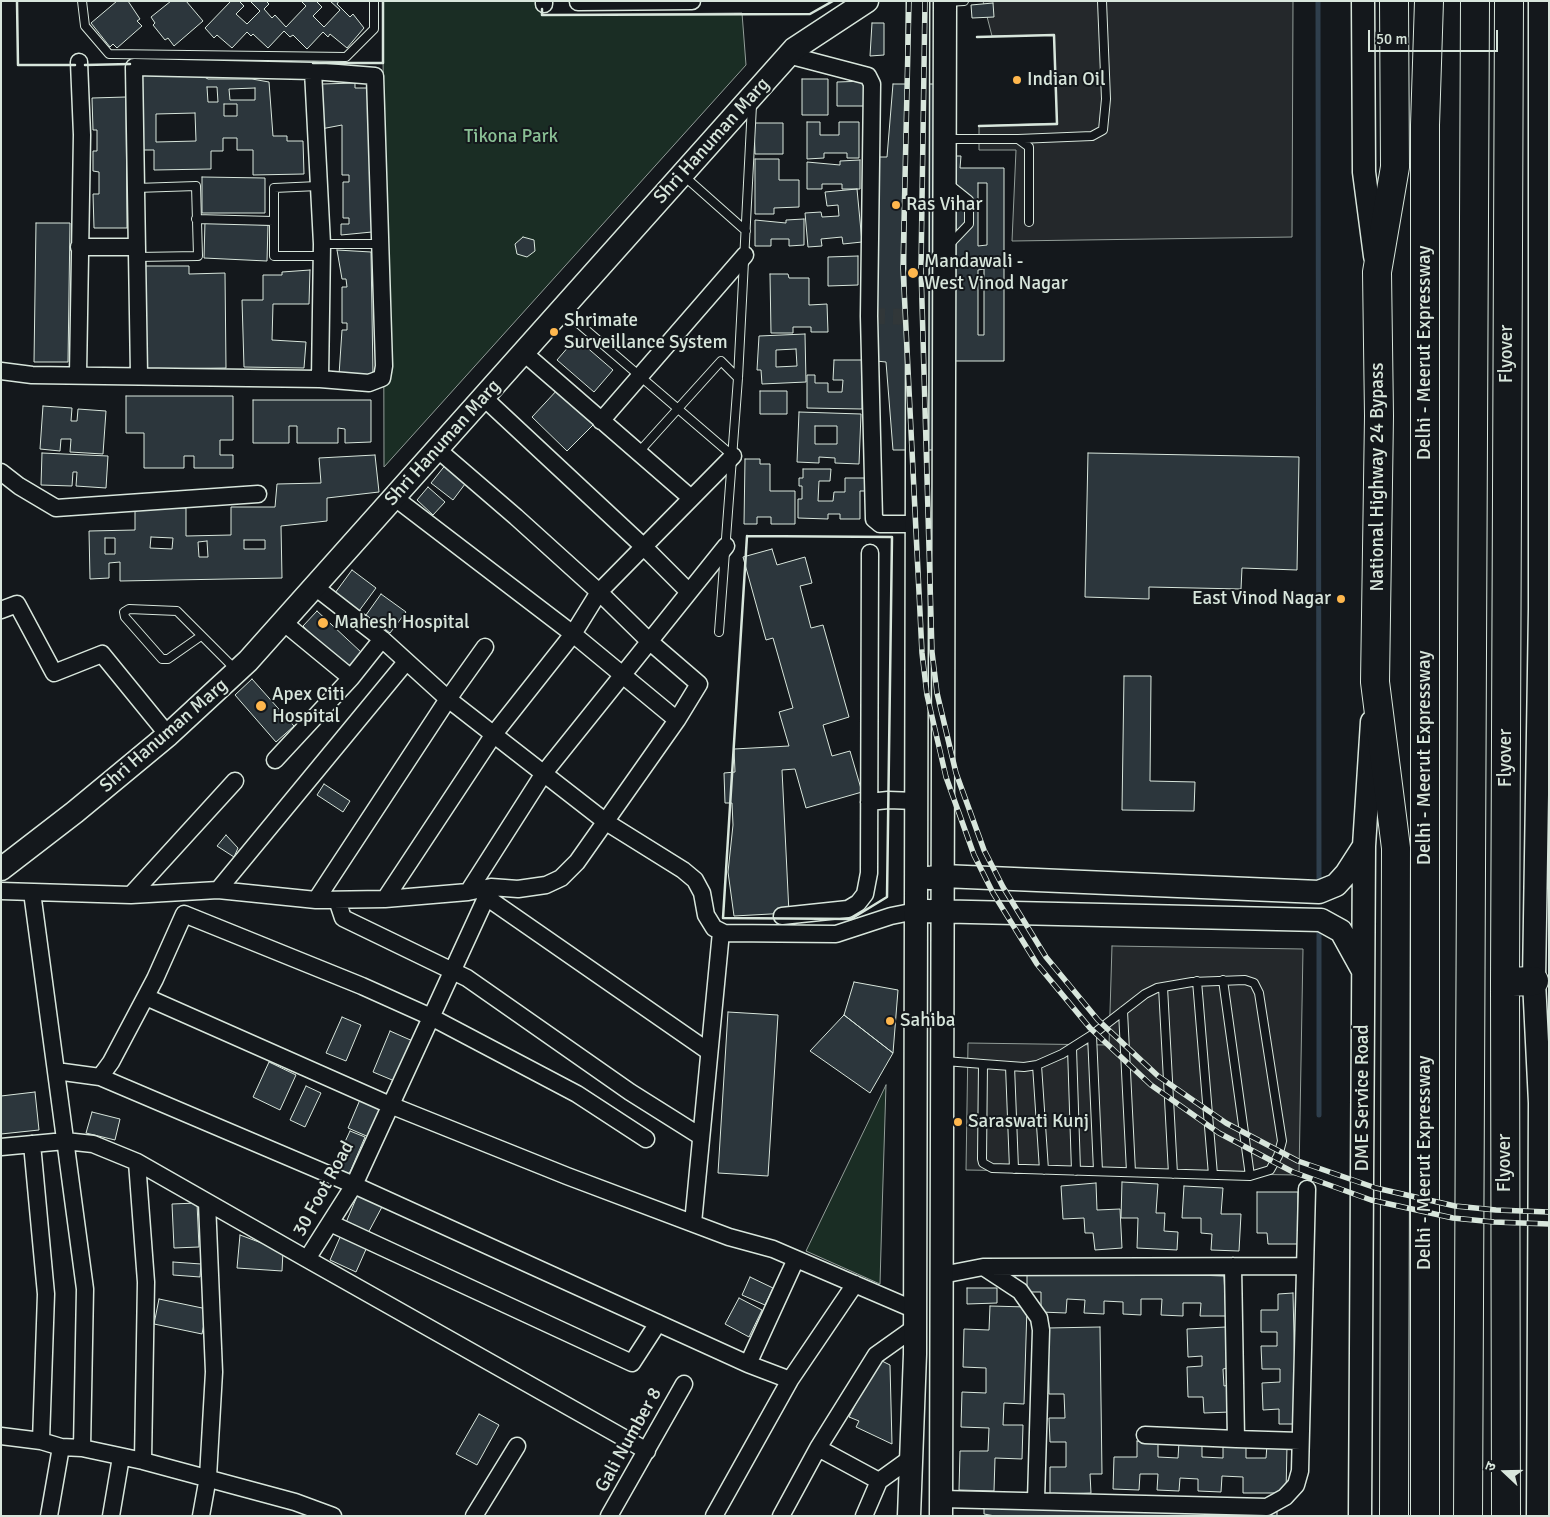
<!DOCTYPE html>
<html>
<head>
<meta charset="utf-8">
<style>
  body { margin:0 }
  #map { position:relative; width:1550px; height:1517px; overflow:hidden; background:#14181c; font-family:Signika,"Noto Sans Devanagari",sans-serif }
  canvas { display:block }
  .frame { position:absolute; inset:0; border:2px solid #d8e6dc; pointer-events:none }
  .north { position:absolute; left:1480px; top:1447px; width:50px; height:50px; -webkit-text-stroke:4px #14181c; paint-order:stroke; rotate:291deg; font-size:14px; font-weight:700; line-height:20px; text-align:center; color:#d8e6dc }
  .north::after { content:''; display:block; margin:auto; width:18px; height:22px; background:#d8e6dc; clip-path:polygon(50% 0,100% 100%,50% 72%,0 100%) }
  .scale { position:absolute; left:1368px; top:30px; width:130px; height:22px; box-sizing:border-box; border:2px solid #d8e6dc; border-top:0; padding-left:6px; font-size:15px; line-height:18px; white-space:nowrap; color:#d8e6dc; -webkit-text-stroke:4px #14181c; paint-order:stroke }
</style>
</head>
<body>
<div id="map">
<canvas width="1550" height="1517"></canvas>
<div class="frame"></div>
<div class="north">उ</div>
<div class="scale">50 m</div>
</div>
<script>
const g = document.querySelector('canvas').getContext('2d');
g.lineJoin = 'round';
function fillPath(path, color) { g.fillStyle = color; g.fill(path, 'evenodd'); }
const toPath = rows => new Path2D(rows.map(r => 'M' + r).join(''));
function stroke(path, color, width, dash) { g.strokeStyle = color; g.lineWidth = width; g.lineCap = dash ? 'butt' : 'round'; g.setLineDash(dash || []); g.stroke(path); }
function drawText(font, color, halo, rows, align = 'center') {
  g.font = font + ' Signika,sans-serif'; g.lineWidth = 4; g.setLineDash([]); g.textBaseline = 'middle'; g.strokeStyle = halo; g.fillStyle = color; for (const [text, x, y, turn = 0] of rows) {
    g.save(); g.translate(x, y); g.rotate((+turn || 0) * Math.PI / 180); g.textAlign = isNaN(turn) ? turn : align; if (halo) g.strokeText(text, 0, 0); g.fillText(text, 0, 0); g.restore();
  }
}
const green = toPath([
  [383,1,542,1,543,15,742,13,746,65,384,467,383,1],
  [886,1085,882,1213,880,1284,806,1251,886,1085]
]);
fillPath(green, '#1a2d24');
stroke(green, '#939e99', 1);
const parking = toPath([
  [983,1,1293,1,1292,237,1012,241,1016,150,979,150,979,126,1057,123,1054,35,992,36,983,1],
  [1112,946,1303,949,1299,1175,966,1170,968,1043,1109,1045,1112,946]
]);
fillPath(parking, '#24282b');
stroke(parking, '#939e99', 1);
stroke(toPath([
  [1318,1,1319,886],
  [1319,927,1319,1115]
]), '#2f3f4d', 5);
const building = toPath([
  [117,1,128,1,140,19,137,21,142,26,117,48,113,44,110,47,91,23,117,1],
  [171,1,186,1,203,21,174,46,168,38,165,40,153,25,155,23,151,17,171,1],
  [231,1,239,1,244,6,236,14,247,24,260,11,250,1,266,1,269,4,264,9,272,18,275,15,286,27,306,6,301,1,316,1,322,7,313,16,324,27,340,10,330,1,339,1,337,4,350,17,353,14,364,28,347,48,330,34,328,37,323,32,307,49,293,35,290,37,284,31,268,48,253,34,251,36,247,32,232,48,217,35,214,38,205,28,231,1],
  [993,3,994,17,972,18,971,5,993,3],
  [872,23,884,23,884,55,870,56,872,23],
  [138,70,199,74,208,79,252,79,269,82,273,136,287,136,287,141,303,141,304,174,253,175,253,150,237,150,237,138,223,138,223,151,211,151,211,169,154,170,154,150,139,150,138,70],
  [207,87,217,87,218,102,208,102,207,87],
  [255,88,255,100,230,100,229,89,255,88],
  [224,104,237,104,237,116,224,116,224,104],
  [195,113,196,141,156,142,156,114,195,113],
  [802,79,828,79,828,115,802,115,802,79],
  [867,81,867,106,837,106,837,82,867,81],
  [355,83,355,88,370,88,372,232,341,235,341,224,349,224,349,218,343,218,343,182,349,182,349,175,342,175,342,125,321,129,322,84,355,83],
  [893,84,940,84,945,156,961,156,960,168,1004,168,1004,361,946,361,940,450,893,450,886,362,876,361,876,157,887,157,893,84],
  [978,183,987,183,987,245,978,246,978,183],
  [984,269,984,335,978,335,978,270,984,269],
  [126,97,127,228,94,228,93,194,99,194,99,172,93,171,93,151,97,151,97,130,93,130,92,98,126,97],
  [807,122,820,122,820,135,839,135,839,122,859,122,859,158,847,158,847,153,824,153,824,158,807,159,807,122],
  [754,123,783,123,783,154,755,154,754,123],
  [755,159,779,159,779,180,799,180,799,207,774,208,774,214,755,214,755,159],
  [860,160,860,189,842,189,842,184,822,184,822,189,807,189,807,162,840,165,840,161,860,160],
  [202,177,265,178,265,213,202,213,202,177],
  [857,189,862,242,843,244,842,237,821,239,822,246,808,247,805,213,821,212,822,217,839,216,838,205,827,206,825,192,857,189],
  [804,219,804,245,789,246,789,239,771,239,771,246,755,246,755,220,786,223,786,220,804,219],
  [205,222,268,225,267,261,204,258,205,222],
  [36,223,70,223,68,362,34,362,36,223],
  [523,237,534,240,535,251,527,257,517,254,515,244,523,237],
  [337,250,371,252,373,375,339,375,342,330,347,330,347,323,342,323,342,287,347,287,346,279,342,279,337,250],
  [858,256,858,285,828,286,828,257,858,256],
  [144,266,189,266,189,274,225,273,226,368,144,369,144,266],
  [310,270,309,304,273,304,272,340,306,342,304,368,244,367,242,300,263,300,263,275,282,275,282,272,310,270],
  [770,274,788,274,789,278,809,278,809,305,827,304,828,332,811,332,811,327,793,327,793,333,771,333,770,274],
  [805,334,806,382,762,384,761,370,757,370,759,336,805,334],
  [796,349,797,366,776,367,776,350,796,349],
  [576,338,613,370,594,392,557,360,576,338],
  [834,360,862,360,862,409,807,408,807,375,815,375,815,383,828,383,828,392,842,392,843,380,833,380,834,360],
  [559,388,595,423,567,451,532,417,559,388],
  [760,391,787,391,787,414,760,414,760,391],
  [126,396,233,396,233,440,220,440,220,455,233,455,233,468,194,468,194,456,184,456,184,468,144,468,144,433,126,433,126,396],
  [253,400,371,400,371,442,345,443,345,429,338,428,338,443,297,443,297,426,289,426,289,443,253,443,253,400],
  [43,406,72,408,71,421,77,421,78,409,106,411,103,454,70,452,71,439,61,439,60,451,40,449,43,406],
  [799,412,861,414,859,464,835,463,835,458,819,457,819,463,797,462,799,412],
  [815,426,837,426,837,444,815,444,815,426],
  [42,453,108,456,106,488,76,486,77,472,73,472,72,486,41,485,42,453],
  [1088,453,1299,457,1297,570,1242,568,1241,589,1149,587,1149,599,1085,597,1088,453],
  [375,455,379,492,327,498,327,521,281,526,282,578,120,581,120,562,109,563,109,578,90,579,89,531,135,530,135,509,186,508,186,536,231,535,231,507,275,507,277,484,321,483,319,458,375,455],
  [151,537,173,538,172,549,150,548,151,537],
  [105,538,115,538,115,554,105,554,105,538],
  [244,540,265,540,265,549,244,549,244,540],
  [207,541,208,557,199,557,198,542,207,541],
  [745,459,760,459,760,464,770,464,770,491,795,491,795,524,771,524,771,517,757,517,757,524,744,524,745,459],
  [447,463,468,480,453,500,431,483,447,463],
  [803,469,831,469,830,481,819,481,818,501,833,501,834,492,845,492,845,478,866,478,866,491,860,491,860,519,840,519,840,514,828,514,828,519,798,518,798,499,802,499,802,486,799,486,799,478,803,478,803,469],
  [428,487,445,502,433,515,417,500,428,487],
  [772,549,777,565,805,557,812,583,800,586,811,628,823,625,849,717,823,725,832,756,850,751,862,792,806,808,795,769,782,770,789,913,734,916,728,872,733,825,732,803,725,803,724,773,735,772,734,749,789,746,779,712,793,708,773,638,766,640,743,557,772,549],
  [352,570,376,588,359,611,335,593,352,570],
  [381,594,406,612,390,633,366,615,381,594],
  [317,611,362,653,347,668,303,626,317,611],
  [1124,676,1151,676,1150,781,1195,782,1194,811,1122,810,1124,676],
  [252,679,294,726,276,742,235,695,252,679],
  [324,784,350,801,343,812,317,795,324,784],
  [226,835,238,848,234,857,217,846,226,835],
  [854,982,898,990,893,1053,844,1015,854,982],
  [728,1012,778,1015,768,1176,718,1173,728,1012],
  [844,1015,893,1053,870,1093,810,1051,844,1015],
  [342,1017,361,1025,346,1061,326,1053,342,1017],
  [390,1031,415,1042,397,1082,373,1072,390,1031],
  [269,1062,296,1075,280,1110,253,1097,269,1062],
  [306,1086,321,1093,305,1127,290,1120,306,1086],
  [35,1092,39,1130,1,1134,1,1096,35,1092],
  [362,1095,385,1105,371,1138,348,1128,362,1095],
  [92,1112,120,1119,115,1140,86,1133,92,1112],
  [350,1131,365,1137,347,1179,331,1172,350,1131],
  [1122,1182,1158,1184,1156,1213,1165,1213,1164,1231,1178,1232,1177,1250,1137,1248,1138,1218,1121,1218,1122,1182],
  [1096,1183,1097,1210,1120,1209,1122,1248,1095,1250,1093,1233,1085,1233,1084,1218,1063,1219,1061,1186,1096,1183],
  [1184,1186,1223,1188,1221,1214,1241,1214,1239,1251,1211,1250,1212,1234,1201,1233,1201,1218,1182,1218,1184,1186],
  [1257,1192,1298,1192,1298,1244,1268,1244,1267,1233,1257,1233,1257,1192],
  [358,1194,383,1205,367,1235,345,1225,358,1194],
  [197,1203,199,1247,174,1248,172,1204,197,1203],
  [240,1235,283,1251,282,1271,237,1268,240,1235],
  [341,1235,367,1247,356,1272,330,1260,341,1235],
  [173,1262,201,1264,200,1277,173,1275,173,1262],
  [1027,1269,1224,1276,1226,1316,1200,1316,1201,1303,1183,1303,1183,1316,1161,1315,1162,1299,1141,1299,1141,1315,1123,1314,1123,1302,1104,1301,1104,1314,1084,1313,1085,1300,1067,1299,1066,1313,1041,1312,1041,1292,1027,1292,1027,1269],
  [750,1277,773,1288,765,1305,742,1295,750,1277],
  [967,1288,997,1288,997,1303,967,1304,967,1288],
  [1293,1293,1296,1424,1279,1424,1279,1409,1263,1410,1262,1383,1280,1382,1280,1369,1262,1369,1261,1346,1277,1346,1277,1332,1261,1332,1261,1310,1278,1310,1278,1294,1293,1293],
  [739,1298,762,1310,749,1337,725,1324,739,1298],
  [159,1299,207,1309,202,1334,154,1324,159,1299],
  [990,1306,1027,1307,1024,1404,1004,1403,1003,1425,1023,1425,1022,1459,995,1458,994,1491,959,1490,960,1451,988,1451,989,1428,961,1427,962,1392,986,1393,986,1368,963,1367,964,1329,989,1330,990,1306],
  [1100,1327,1102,1474,1090,1474,1091,1493,1050,1494,1050,1467,1066,1467,1066,1442,1050,1442,1049,1418,1065,1418,1064,1394,1049,1394,1048,1328,1100,1327],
  [1226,1327,1228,1368,1223,1369,1224,1386,1229,1385,1230,1412,1204,1413,1203,1397,1188,1397,1187,1367,1202,1366,1202,1356,1188,1357,1187,1329,1226,1327],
  [878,1359,890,1365,892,1444,856,1427,859,1421,849,1417,878,1359],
  [479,1414,499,1425,477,1465,456,1454,479,1414],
  [1137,1441,1158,1442,1158,1457,1178,1458,1179,1442,1202,1443,1202,1457,1223,1458,1223,1443,1246,1444,1246,1458,1266,1458,1267,1445,1287,1446,1286,1493,1243,1493,1243,1477,1222,1476,1221,1492,1198,1491,1198,1479,1180,1478,1179,1491,1157,1490,1158,1474,1140,1474,1139,1490,1113,1489,1114,1457,1137,1457,1137,1441],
  [984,1502,1277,1511,1277,1516,995,1516,984,1514,984,1502]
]);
fillPath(building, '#2c363c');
stroke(building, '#d8e6dc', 1);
stroke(toPath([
  [869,316,917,317]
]), '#313739', 16, [16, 8]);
const lane = toPath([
  [82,1,85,26,109,54,346,57,374,29,374,1],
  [947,2,964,1],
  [947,139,1018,139,1029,147,1029,222],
  [1018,139,1092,136,1103,130,1106,99,1102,1],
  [684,176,746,231],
  [949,184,969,200,969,224,949,245],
  [318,186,274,188,274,256,321,256],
  [136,188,196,186,198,256,137,257],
  [196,219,273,221],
  [322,244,380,244],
  [564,311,733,456],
  [638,453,721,361,738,378],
  [719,632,738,378,752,105],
  [201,636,168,659,162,659,125,617,124,612,129,609,177,611,236,670],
  [1223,980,1250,1176],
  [1197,981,1213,1175],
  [1163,987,1173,1174],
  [1123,1011,1131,1172],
  [1092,1035,1098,1171],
  [1072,1048,1076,1171],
  [945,1061,983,1064,1024,1067,1037,1065,1062,1054,1092,1035,1145,994,1157,988,1192,982,1245,980,1254,983,1259,993,1282,1141,1278,1156,1270,1170,1250,1176,992,1168,983,1163,982,1159,983,1064],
  [1037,1065,1044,1170],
  [1010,1066,1014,1169]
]);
const street = toPath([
  [544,1,544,4],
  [578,2,692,1],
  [788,55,868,76,872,84,869,316,874,519,880,524,917,524],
  [313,71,322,244,320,379],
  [79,247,137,247],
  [524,353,691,498],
  [1,371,32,375,320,379,369,383,382,378,384,366,375,76,313,71,134,67,139,375],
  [78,374,82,135,79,62],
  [483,397,644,547,688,591],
  [601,421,745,255],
  [1,472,19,486,56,508,258,494],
  [395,498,573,634,677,720],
  [315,587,382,639,448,699,606,822,683,870,695,880,702,893,706,915,714,928,724,933,836,934,891,916,916,911],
  [1,610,17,604,54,673,102,654,168,735],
  [283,622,351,678],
  [275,760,351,678,382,639],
  [869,802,888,800,916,801],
  [218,890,406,662],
  [1,891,131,895,218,890,316,900,385,899,468,892,491,887,518,889,546,885,561,878,577,862,677,720,699,684,649,641,599,592,516,517,437,449],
  [32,892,85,1289,82,1448],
  [468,892,544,773,726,546],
  [131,895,235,781],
  [486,897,708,1051],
  [385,899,494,734,573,634,599,592,733,456],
  [316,900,448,699,485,647],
  [337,900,343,918,467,978,630,1092,700,1136],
  [782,916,848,909,858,903,865,894,869,873,870,553],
  [146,997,390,1105,567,1176,729,1237,773,1249,915,1310],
  [56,1071,100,1077,354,1185,748,1364,790,1380],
  [100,1077,111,1062,155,979,184,914,362,986,431,1017,577,1094,646,1139],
  [32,1144,46,1294,41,1441],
  [1,1147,65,1141,93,1144,137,1162,307,1259,354,1185,491,887],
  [137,1162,146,1282,143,1461],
  [330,1223,632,1363,658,1323],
  [693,1223,721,932],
  [307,1259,647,1451],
  [1233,1266,1236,1439,1300,1441],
  [985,1268,1020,1291,1039,1318,1041,1330,1036,1500],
  [942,1275,983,1267,1304,1266],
  [748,1364,796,1259],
  [1145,1435,1236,1439],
  [1,1436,41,1441,61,1447,82,1448,143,1461,295,1502,333,1516],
  [818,1448,879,1481,911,1458],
  [942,1499,1267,1507,1285,1497,1296,1485,1300,1471,1307,1189],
  [49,1516,61,1447],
  [111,1516,121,1457],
  [201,1516,208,1477,214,1372,207,1202],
  [474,1516,517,1446],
  [609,1516,684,1384],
  [714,1516,790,1380,855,1284],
  [781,1516,818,1448,876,1355,914,1328],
  [864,1516,879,1481]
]);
const secondary = toPath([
  [1363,1,1364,172,1375,256],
  [1,869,75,812,168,735,248,661,794,49,867,1],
  [929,878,943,876,1319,892,1336,885,1346,874,1364,846],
  [927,911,1321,920,1341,931,1362,969],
  [909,1516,915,1354,918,1],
  [941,1516,945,1],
  [1360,1516,1364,846,1372,722],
  [1538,1516,1540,1103,1534,981,1540,609,1540,1]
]);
const highway = toPath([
  [1394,1,1395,167,1377,272,1379,416,1375,682,1396,848,1394,1516],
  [1505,982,1534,981],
  [1425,1516,1425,125,1429,1],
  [1468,1516,1475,1],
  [1506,1516,1505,982,1509,1]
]);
stroke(lane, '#d8e6dc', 10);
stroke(street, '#d8e6dc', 19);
stroke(secondary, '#d8e6dc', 25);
stroke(highway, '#d8e6dc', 30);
stroke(lane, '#14181c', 8);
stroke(street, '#14181c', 16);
stroke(secondary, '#14181c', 22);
stroke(highway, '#14181c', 28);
const rail = toPath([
  [909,1,903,268,922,653,927,695,946,777,974,855,993,893,1037,964,1090,1028,1151,1085,1219,1133,1293,1172,1371,1200,1453,1218,1494,1222,1549,1224],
  [925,1,921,268,932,652,937,693,956,773,984,850,1003,887,1046,957,1098,1020,1158,1076,1226,1123,1298,1161,1376,1188,1455,1206,1496,1210,1549,1212]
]);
stroke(rail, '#d8e6dc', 5.5);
stroke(rail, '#14181c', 4, [11]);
stroke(toPath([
  [17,1,18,65,75,65],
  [542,9,542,15,810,14,833,1],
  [977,37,1054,35,1057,124,979,126],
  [313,63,383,63,383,1],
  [85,65,130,64],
  [747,536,892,537,887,897,851,919,723,918,747,536]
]), '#d8e6dc', 2.5);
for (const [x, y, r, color] of [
  [1017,80,5,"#ffb74d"],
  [896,205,5,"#ffb74d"],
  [913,273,6,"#ffb74d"],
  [554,332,5,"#ffb74d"],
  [1341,599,5,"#ffb74d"],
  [323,623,6,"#ffb74d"],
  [261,706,6,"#ffb74d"],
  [890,1021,5,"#ffb74d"],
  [958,1122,5,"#ffb74d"]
]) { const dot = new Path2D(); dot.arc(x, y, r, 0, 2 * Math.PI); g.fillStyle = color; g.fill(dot); stroke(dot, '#14181c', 2); }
drawText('19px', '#d8e6dc', '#14181c', [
  ["Indian Oil",1027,80],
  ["Ras Vihar",906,205],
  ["Mandawali -",924,262],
  ["West Vinod Nagar",924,284],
  ["Shrimate",564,321],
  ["Surveillance System",564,343],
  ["East Vinod Nagar",1331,599,"right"],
  ["Mahesh Hospital",334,623],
  ["Apex Citi",272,695],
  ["Hospital",272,717],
  ["Sahiba",900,1021],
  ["Saraswati Kunj",968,1122]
], 'left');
drawText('19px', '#8ac095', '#14181c', [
  ["Tikona Park",511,137]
]);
drawText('19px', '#d8e6dc', '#14181c', [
  ["Shri Hanuman Marg",712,141,-48],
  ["Delhi - Meerut Expressway",1425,353,-90],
  ["Flyover",1507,354,-90],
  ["Shri Hanuman Marg",443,443,-48],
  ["National Highway 24 Bypass",1378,477,-90],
  ["Shri Hanuman Marg",164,736,-41],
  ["Delhi - Meerut Expressway",1425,758,-90],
  ["Flyover",1506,758,-90],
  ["DME Service Road",1363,1098,-90],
  ["Delhi - Meerut Expressway",1425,1163,-90],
  ["Flyover",1505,1163,-90],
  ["30 Foot Road",324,1189,-61],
  ["Gali Number 8",629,1440,-61]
]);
</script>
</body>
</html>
